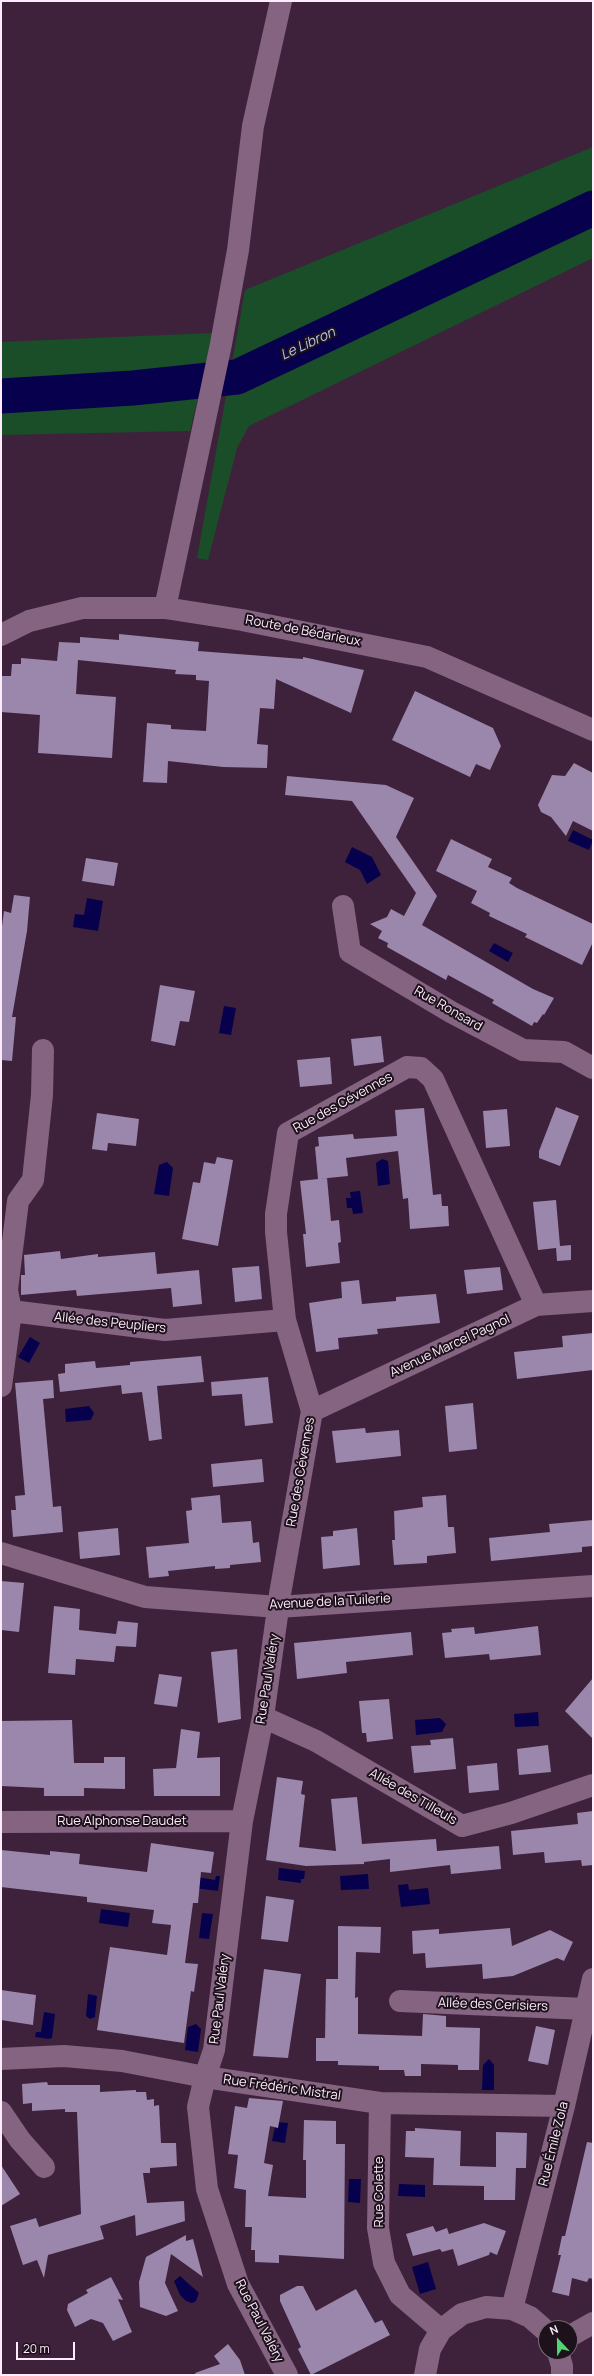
<!DOCTYPE html>
<html>
<head>
<meta charset="utf-8">
<style>
  body { margin:0 }
  #map { position:relative; width:594px; height:2376px; overflow:hidden; background:#3e223c; font-family:Manrope,sans-serif }
  canvas { display:block }
  .frame { position:absolute; inset:0; border:2px solid #feebfc; pointer-events:none }
  .north { position:absolute; left:538px; top:2320px; width:40px; height:40px; box-sizing:border-box; background:#1d111c; border:1px solid #776876; border-radius:50%; rotate:338deg; font-size:11px; font-weight:700; line-height:16px; text-align:center; color:#feebfc }
  .north::after { content:''; display:block; margin:auto; width:14px; height:18px; background:#4fd675; clip-path:polygon(50% 0,100% 100%,50% 72%,0 100%) }
  .scale { position:absolute; left:16px; top:2342px; width:59px; height:18px; box-sizing:border-box; border:2px solid #feebfc; border-top:0; padding-left:5px; font-size:12px; line-height:14px; white-space:nowrap; color:#feebfc; -webkit-text-stroke:3px #1d111c; paint-order:stroke }
</style>
</head>
<body>
<div id="map">
<canvas width="594" height="2376"></canvas>
<div class="frame"></div>
<div class="north">N</div>
<div class="scale">20 m</div>
</div>
<script>
const g = document.querySelector('canvas').getContext('2d');
g.lineJoin = 'round';
function fillPath(path, color) { g.fillStyle = color; g.fill(path, 'evenodd'); }
const toPath = rows => new Path2D(rows.map(r => 'M' + r).join(''));
function stroke(path, color, width, dash) { g.strokeStyle = color; g.lineWidth = width; g.lineCap = dash ? 'butt' : 'round'; g.setLineDash(dash || []); g.stroke(path); }
function drawText(font, color, halo, rows, align = 'center') {
  g.font = font + ' Manrope,sans-serif'; g.lineWidth = 4; g.setLineDash([]); g.textBaseline = 'middle'; g.strokeStyle = halo; g.fillStyle = color; for (const [text, x, y, turn = 0] of rows) {
    g.save(); g.translate(x, y); g.rotate((+turn || 0) * Math.PI / 180); g.textAlign = isNaN(turn) ? turn : align; if (halo) g.strokeText(text, 0, 0); g.fillText(text, 0, 0); g.restore();
  }
}
fillPath(toPath([
  [593,147,593,258,249,426,237,448,208,560,197,558,245,290],
  [213,333,190,431,1,435,1,342]
]), '#194e28');
fillPath(toPath([
  [573,830,593,840,589,850,568,841],
  [352,847,372,857,381,875,367,884,360,870,345,862],
  [87,898,103,901,98,931,73,927,75,914,84,915],
  [494,943,513,953,508,962,489,951],
  [224,1006,236,1008,231,1035,219,1033],
  [382,1159,388,1161,390,1184,378,1186,376,1163],
  [167,1162,173,1168,169,1196,154,1194,159,1165],
  [360,1191,363,1213,353,1214,352,1208,347,1208,346,1198,351,1198,350,1192],
  [30,1337,40,1343,29,1363,18,1357],
  [89,1406,94,1413,91,1420,66,1422,65,1409],
  [538,1712,539,1726,515,1727,514,1714],
  [440,1718,446,1724,442,1732,416,1735,415,1720],
  [279,1868,305,1871,304,1879,301,1879,301,1883,278,1880],
  [368,1874,369,1889,341,1890,340,1876],
  [216,1876,220,1876,218,1891,195,1888,197,1877,215,1880],
  [408,1884,409,1890,428,1888,430,1904,401,1907,398,1885],
  [101,1909,130,1913,128,1927,99,1923],
  [202,1913,213,1914,209,1939,199,1938],
  [88,1994,97,1996,95,2017,90,2019,86,2016],
  [44,2012,55,2014,52,2038,49,2039,35,2037,36,2032,41,2032],
  [196,2024,201,2029,198,2052,185,2050,188,2027],
  [489,2059,494,2065,494,2090,482,2090,483,2065],
  [276,2122,288,2123,285,2143,272,2141],
  [349,2179,361,2179,360,2203,348,2202],
  [399,2184,425,2185,425,2197,398,2196],
  [428,2262,436,2289,420,2294,412,2267],
  [180,2276,199,2293,196,2301,192,2303,186,2301,180,2295,174,2281]
]), '#07004d');
stroke(toPath([
  [1,396,133,388,237,377,593,208]
]), '#07004d', 35);
fillPath(toPath([
  [119,634,199,642,198,651,303,659,303,657,364,670,351,713,276,679,274,709,260,708,257,744,268,745,267,768,223,767,168,761,167,783,143,782,147,723,171,725,171,729,206,731,209,681,196,680,196,675,175,674,176,670,78,660,76,694,116,697,112,758,38,753,40,715,1,712,1,676,11,676,12,664,21,664,21,658,57,661,59,642,80,643,80,637,119,640],
  [415,691,493,728,501,746,490,770,476,764,470,777,392,740],
  [574,763,593,773,593,831,573,821,566,836,551,817,541,812,538,805,552,775,565,776],
  [287,776,386,785,414,798,396,837,437,896,422,925,533,989,554,998,544,1015,543,1014,537,1023,534,1022,532,1026,492,1003,494,1000,448,975,446,980,387,947,388,943,378,938,382,931,370,924,387,917,391,909,404,916,416,893,352,801,285,795],
  [451,839,492,859,488,867,512,878,509,883,517,888,593,924,593,942,582,965,525,937,527,934,489,916,490,913,471,903,477,891,436,871],
  [86,858,118,863,114,886,82,881],
  [14,895,30,897,27,931,12,1017,16,1017,12,1061,1,1060,1,934,4,911,11,913],
  [160,985,195,991,189,1022,180,1021,175,1046,151,1041],
  [381,1036,384,1062,354,1066,351,1039],
  [330,1057,332,1084,300,1087,297,1060],
  [556,1107,579,1116,560,1166,539,1158,539,1151],
  [424,1108,433,1195,441,1194,442,1206,448,1206,449,1226,410,1229,408,1198,403,1199,398,1151,346,1158,348,1176,318,1179,315,1147,319,1146,318,1137,353,1134,354,1139,397,1136,395,1110],
  [507,1109,510,1146,486,1148,483,1111],
  [97,1113,139,1119,136,1146,108,1143,107,1151,92,1149],
  [217,1157,233,1160,218,1246,182,1239,193,1182,200,1183,204,1162,215,1164],
  [327,1178,331,1221,339,1220,341,1242,338,1243,340,1263,306,1267,303,1234,306,1234,300,1181],
  [556,1200,560,1246,571,1245,571,1260,557,1261,556,1248,538,1250,533,1202],
  [60,1251,61,1259,98,1254,98,1257,155,1252,157,1274,199,1270,202,1304,173,1307,171,1288,77,1296,76,1290,21,1295,21,1275,25,1275,24,1255],
  [259,1266,262,1299,235,1302,232,1268],
  [500,1267,503,1290,467,1294,464,1270],
  [359,1280,362,1304,396,1301,396,1297,436,1294,440,1323,377,1329,378,1334,338,1338,339,1349,316,1352,309,1303,342,1298,341,1282],
  [593,1333,593,1370,517,1379,514,1352,563,1347,562,1336],
  [201,1356,204,1382,157,1386,162,1439,149,1441,142,1392,122,1394,121,1385,60,1392,58,1374,65,1373,65,1364,95,1361,96,1368,130,1365,130,1362],
  [268,1377,273,1423,245,1426,242,1394,212,1396,211,1382],
  [53,1380,54,1398,43,1399,53,1507,61,1506,63,1532,13,1537,11,1510,16,1510,15,1496,25,1495,15,1383],
  [473,1403,477,1449,449,1452,445,1406],
  [365,1428,366,1433,399,1430,401,1456,336,1463,332,1431],
  [262,1459,264,1482,213,1487,211,1464],
  [220,1495,222,1523,251,1521,253,1543,259,1542,261,1562,230,1565,230,1568,215,1569,215,1566,168,1571,169,1576,149,1578,146,1547,189,1543,186,1511,192,1510,191,1498],
  [446,1495,448,1527,454,1527,456,1553,427,1556,427,1563,394,1565,392,1540,395,1540,394,1511,423,1507,422,1497],
  [593,1520,593,1546,582,1547,582,1552,491,1561,489,1538,550,1532,549,1524],
  [118,1528,120,1555,80,1559,78,1532],
  [357,1528,360,1565,323,1569,321,1537,333,1536,333,1531],
  [1,1581,24,1583,19,1632,1,1630],
  [54,1606,80,1609,79,1630,116,1634,118,1621,138,1623,136,1647,116,1646,114,1662,76,1659,75,1675,48,1673],
  [538,1626,541,1655,490,1660,489,1654,445,1658,442,1633,452,1632,451,1629,474,1627,475,1634],
  [411,1632,413,1655,346,1662,347,1673,297,1679,294,1643],
  [237,1649,241,1719,218,1723,211,1652],
  [159,1674,182,1677,177,1707,154,1704],
  [593,1678,593,1739,565,1711],
  [389,1699,393,1739,367,1742,366,1733,362,1733,359,1701],
  [72,1720,74,1763,104,1763,104,1757,125,1757,125,1789,84,1788,84,1796,44,1796,44,1788,1,1786,1,1721],
  [181,1729,200,1732,197,1758,220,1757,220,1796,154,1796,153,1769,176,1768],
  [453,1738,456,1769,414,1773,411,1746,431,1745,430,1740],
  [548,1745,551,1772,519,1775,517,1749],
  [497,1763,499,1790,469,1793,467,1766],
  [277,1777,303,1781,301,1794,305,1795,299,1847,336,1851,331,1799,357,1797,362,1844,436,1839,437,1851,499,1846,501,1869,451,1874,450,1865,390,1872,390,1859,364,1862,364,1864,306,1866,266,1860],
  [593,1811,593,1865,582,1866,581,1860,545,1863,544,1852,513,1855,511,1831,578,1824,577,1813],
  [151,1843,214,1852,211,1873,201,1872,198,1903,193,1903,185,1963,198,1964,194,1992,191,1991,184,2043,97,2030,110,1947,167,1955,171,1925,152,1923,154,1910,87,1902,87,1897,1,1887,1,1850,50,1855,50,1851,80,1854,79,1864,147,1872],
  [266,1896,294,1900,288,1942,261,1939],
  [338,1926,381,1927,380,1953,356,1952,355,1998,358,1997,358,2034,422,2036,423,2014,446,2016,446,2027,480,2028,479,2070,458,2070,458,2065,421,2064,421,2076,405,2076,404,2070,379,2070,379,2066,338,2065,338,2061,316,2061,316,2038,325,2038,326,1979,338,1979],
  [510,1928,512,1946,550,1930,573,1942,564,1961,557,1958,513,1976,483,1979,482,1964,426,1968,425,1953,413,1954,412,1931,439,1929,439,1934],
  [264,1969,301,1974,288,2058,253,2056],
  [1,1990,36,1995,33,2025,1,2020],
  [536,2026,555,2030,548,2065,528,2061],
  [47,2082,48,2085,100,2085,100,2092,136,2090,136,2092,146,2092,147,2100,154,2099,154,2106,159,2105,161,2143,176,2143,177,2166,150,2168,150,2173,143,2173,147,2203,184,2201,185,2221,136,2236,135,2215,100,2226,104,2239,48,2255,44,2278,37,2260,23,2265,10,2226,36,2218,39,2227,81,2214,77,2112,65,2112,65,2109,32,2111,32,2103,23,2104,22,2084],
  [249,2098,283,2101,278,2128,270,2126,264,2163,273,2165,268,2196,306,2198,306,2160,303,2160,304,2120,336,2121,336,2144,345,2144,344,2259,279,2255,279,2263,255,2262,255,2250,251,2250,252,2227,245,2227,246,2190,234,2188,238,2155,228,2154,235,2106,247,2108],
  [415,2128,461,2131,460,2166,496,2167,496,2132,527,2133,526,2168,516,2168,515,2200,484,2200,484,2186,433,2185,434,2158,405,2157,406,2131,415,2131],
  [587,2142,593,2143,593,2279,589,2278,587,2282,572,2278,569,2296,552,2292,561,2255,558,2255,562,2236,565,2236],
  [1,2165,20,2194,1,2206],
  [484,2223,506,2231,497,2255,490,2252,489,2255,458,2266,453,2249,442,2252,440,2249,413,2256,406,2234,433,2226,436,2232,447,2228,449,2234],
  [186,2235,186,2241,193,2239,203,2277,171,2254,165,2283,178,2311,166,2316,140,2307,139,2282,146,2257],
  [111,2277,123,2300,118,2299,132,2332,113,2341,103,2323,91,2319,75,2327,67,2310,68,2304,88,2293,86,2290],
  [297,2286,303,2286,316,2311,356,2289,375,2323,382,2320,390,2335,311,2375,298,2349,301,2347,280,2301,280,2295],
  [228,2344,240,2360,245,2375,196,2375,195,2373,220,2364,214,2356]
]), '#9b86ac');
stroke(toPath([
  [165,608,221,344,238,250,253,126,281,1],
  [1,635,29,621,82,608,165,608,242,620,427,657,593,730],
  [343,906,350,952,451,1012,523,1050,564,1052,593,1068],
  [11,1311,7,1290,18,1201,33,1180,42,1095,43,1050],
  [1,1386,11,1311,165,1330,285,1320],
  [312,1411,536,1305,593,1301],
  [1,1553,145,1597,278,1607,593,1586],
  [263,1717,316,1741,462,1826,511,1813,593,1785],
  [1,1822,242,1821],
  [400,2001,586,2009],
  [1,2059,64,2056,122,2061,205,2077,380,2103,564,2106],
  [380,2103,378,2228,384,2263,400,2295,441,2330],
  [1,2112,20,2140,44,2167],
  [512,2309,564,2106,593,1979],
  [570,2336,593,2323],
  [558,2352,562,2366,562,2375],
  [287,2375,238,2284,207,2189,198,2107,205,2077,214,2050,242,1821,263,1717,280,1594,312,1411,285,1320,276,1232,276,1214,288,1133,407,1067,421,1068,433,1079,536,1305],
  [425,2375,430,2349,441,2330,462,2314,486,2307,512,2309,530,2317,546,2331]
]), '#846481', 22);
drawText('13px', '#feebfc', '#1d111c', [
  ["Route de Bédarieux",303,631,11],
  ["Rue Ronsard",448,1009,30],
  ["Rue des Cévennes",343,1103,-29],
  ["Allée des Peupliers",110,1323,6],
  ["Avenue Marcel Pagnol",450,1346,-25],
  ["Rue des Cévennes",301,1472,-80],
  ["Avenue de la Tuilerie",330,1602,-3],
  ["Rue Paul Valéry",268,1679,-81],
  ["Allée des Tilleuls",413,1797,30],
  ["Rue Alphonse Daudet",122,1821],
  ["Rue Paul Valéry",220,1999,-83],
  ["Allée des Cerisiers",493,2005,2],
  ["Rue Frédéric Mistral",282,2088,8],
  ["Rue Émile Zola",554,2144,-76],
  ["Rue Colette",379,2192,-90],
  ["Rue Paul Valéry",259,2321,63]
]);
drawText('italic 14px', '#b0c3f8', '#1d111c', [
  ["Le Libron",308,344,-25]
]);
</script>
</body>
</html>
